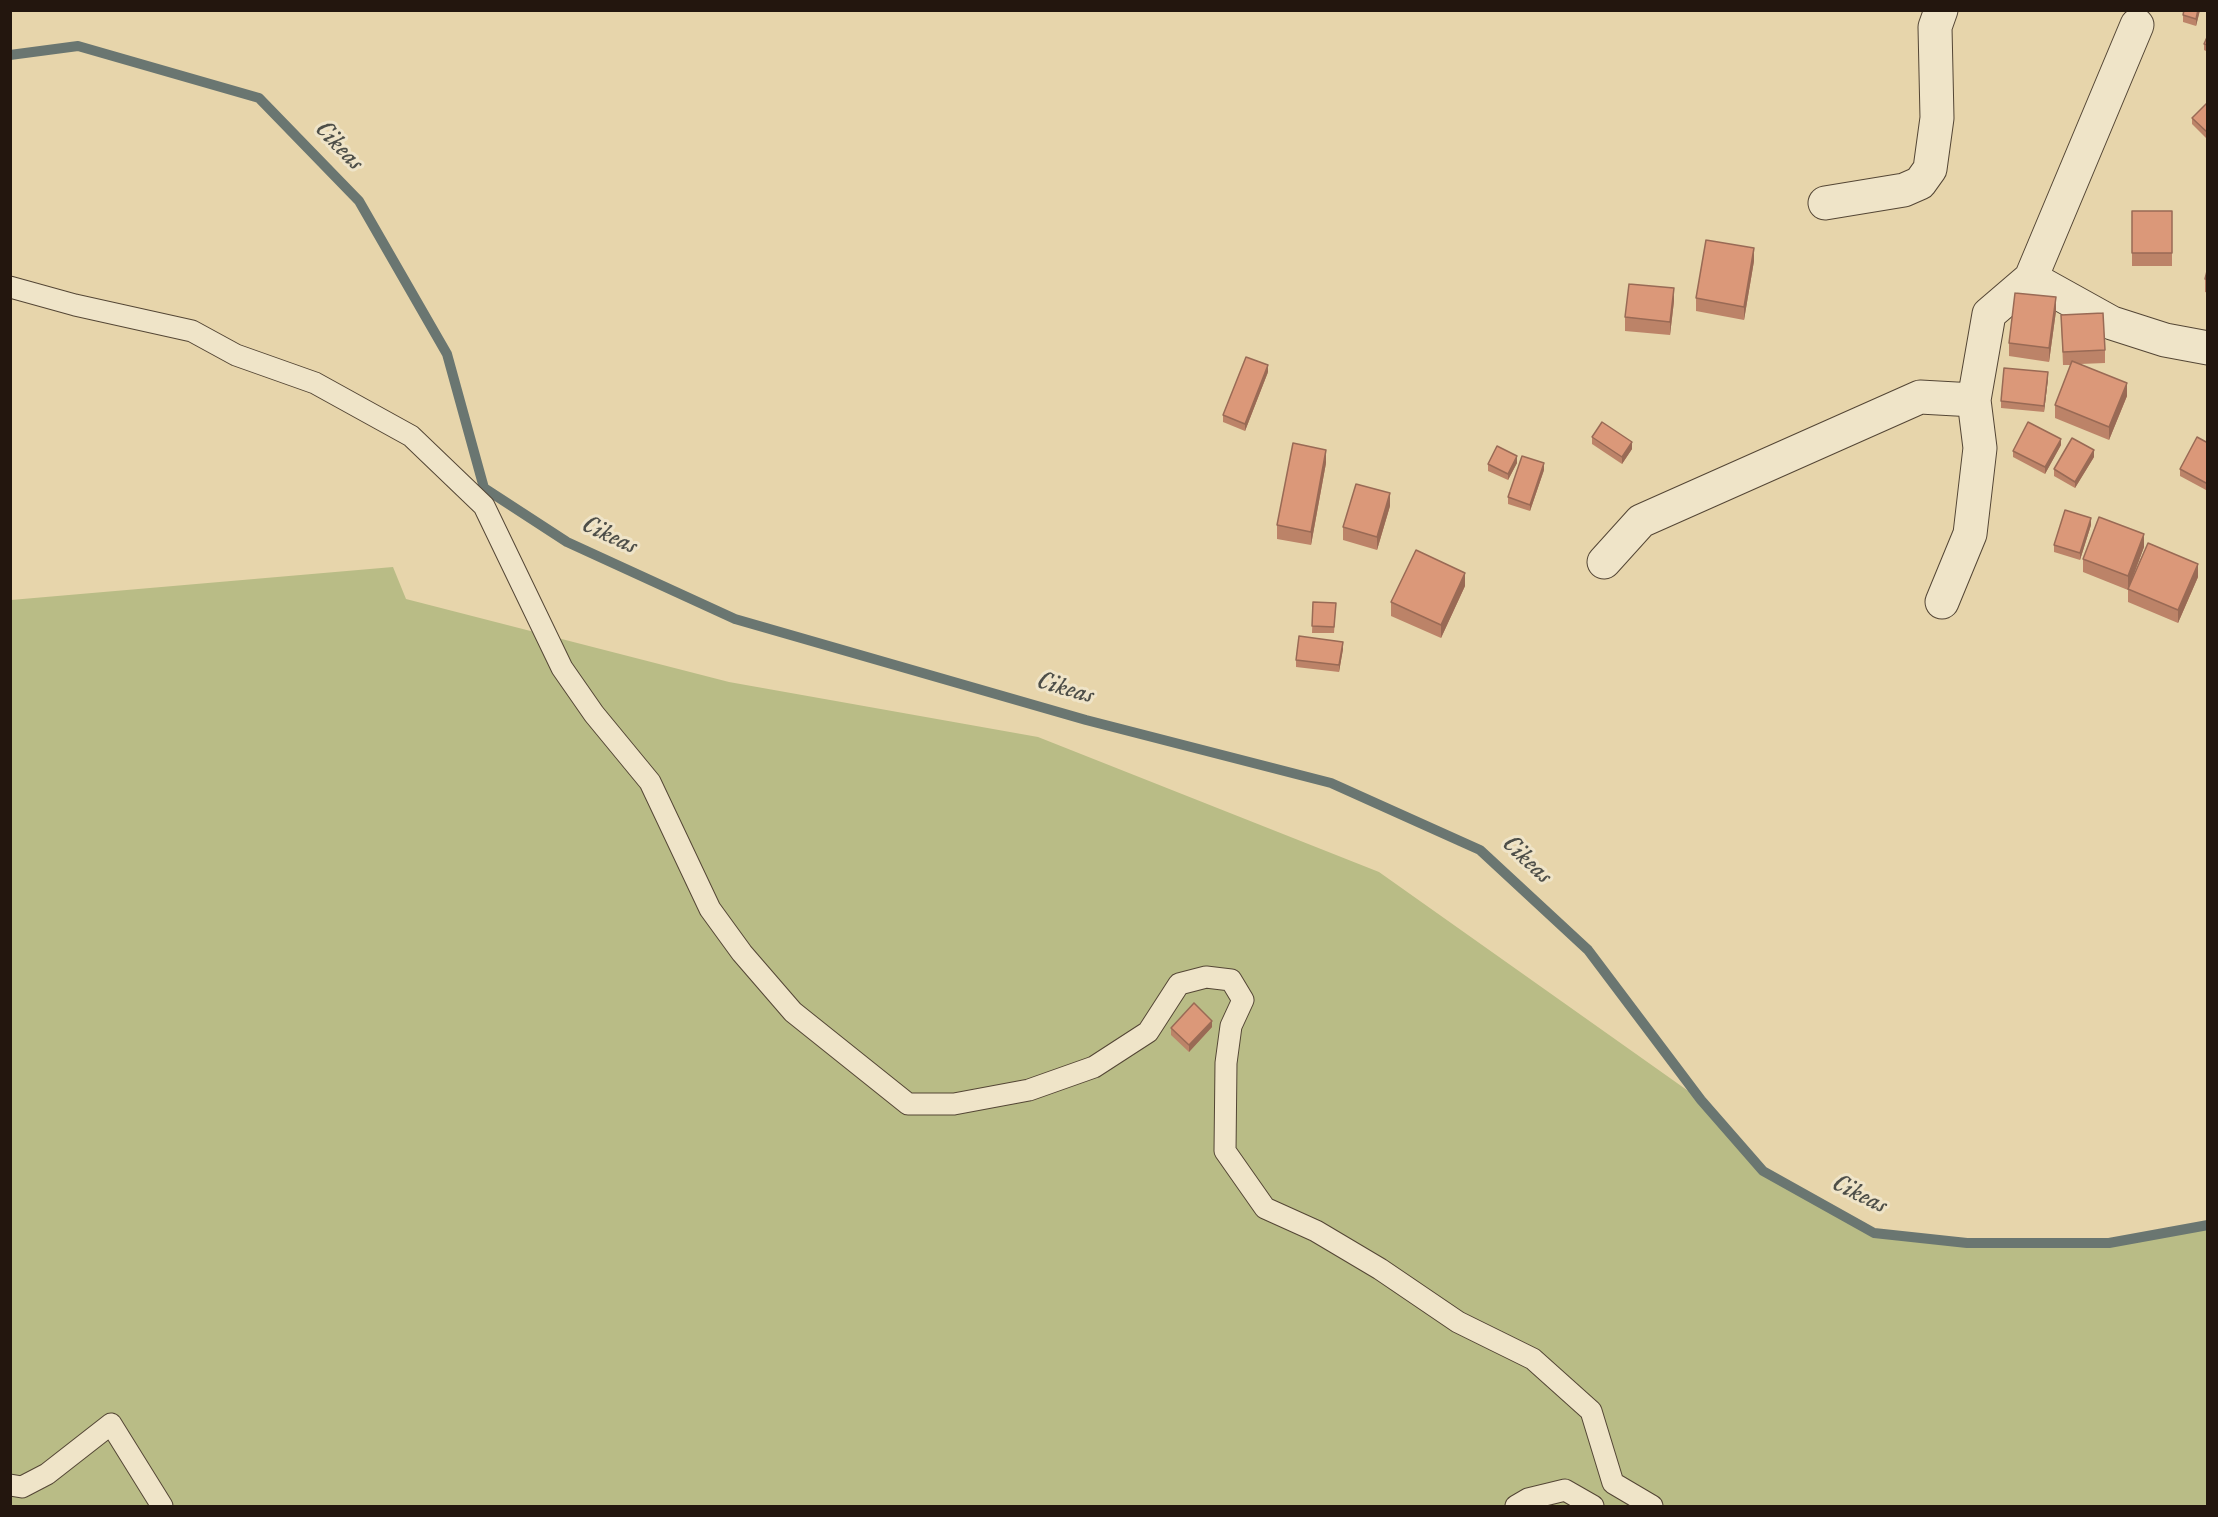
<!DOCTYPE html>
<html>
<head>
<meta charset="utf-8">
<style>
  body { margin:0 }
  #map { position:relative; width:2218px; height:1517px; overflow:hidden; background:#e7d5ab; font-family:"IM FELL English",serif }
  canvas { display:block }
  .frame { position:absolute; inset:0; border:12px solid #23160e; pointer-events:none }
</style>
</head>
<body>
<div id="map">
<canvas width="2218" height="1517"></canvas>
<div class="frame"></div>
</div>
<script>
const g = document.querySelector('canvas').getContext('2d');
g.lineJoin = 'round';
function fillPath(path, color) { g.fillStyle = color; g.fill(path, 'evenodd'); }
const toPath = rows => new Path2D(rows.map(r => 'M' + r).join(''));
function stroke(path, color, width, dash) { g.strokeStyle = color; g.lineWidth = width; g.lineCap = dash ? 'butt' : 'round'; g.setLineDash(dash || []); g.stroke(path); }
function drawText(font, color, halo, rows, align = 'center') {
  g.font = font + ' "IM FELL English",serif'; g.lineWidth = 6; g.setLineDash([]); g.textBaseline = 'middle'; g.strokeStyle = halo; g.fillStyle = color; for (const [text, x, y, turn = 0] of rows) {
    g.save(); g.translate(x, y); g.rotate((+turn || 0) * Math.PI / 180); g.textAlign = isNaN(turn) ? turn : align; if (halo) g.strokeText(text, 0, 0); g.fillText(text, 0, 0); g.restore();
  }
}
fillPath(toPath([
  [393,567,406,599,729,682,1038,737,1379,872,1701,1100,1763,1171,1874,1233,1968,1243,2109,1243,2207,1225,2207,1506,11,1506,11,600]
]), '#b9bc86');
stroke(toPath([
  [10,55,78,46,259,98,359,201,447,354,484,488,567,542,735,619,1086,720,1331,783,1480,850,1588,950,1701,1100,1763,1171,1874,1233,1967,1243,2109,1243,2208,1225]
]), '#6a7671', 10);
const lane = toPath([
  [10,287,75,305,192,331,236,355,315,383,411,436,484,506,562,668,594,714,650,782,710,909,742,953,793,1012,908,1104,954,1104,1029,1090,1094,1067,1148,1032,1179,984,1206,977,1231,980,1243,1000,1231,1026,1226,1063,1225,1151,1265,1208,1316,1231,1380,1269,1458,1322,1533,1359,1591,1411,1613,1483,1652,1506],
  [10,1485,22,1487,47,1474,111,1424,162,1506],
  [1516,1506,1528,1499,1565,1490,1593,1506]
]);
const street = toPath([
  [1825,203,1904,190,1920,183,1930,169,1937,118,1935,27,1941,10],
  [2031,278,2112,323,2165,340,2208,348],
  [1604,562,1641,521,1920,397,1974,400],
  [1942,602,1970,534,1980,448,1974,400,1989,314,2031,278,2137,25]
]);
stroke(lane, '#544635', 23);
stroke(street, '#544635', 35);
stroke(lane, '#efe4c8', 21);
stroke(street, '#efe4c8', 33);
fillPath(toPath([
  [2200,10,2196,26,2183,22,2183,15],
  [2208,35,2208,52,2204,50,2204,44],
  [2208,102,2208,140,2192,124,2192,118],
  [2132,211,2172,211,2172,266,2132,266],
  [1754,261,1744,320,1696,311,1696,298],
  [2208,267,2208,293,2205,292,2205,279],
  [1674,301,1670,335,1625,331,1625,317],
  [2056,311,2049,362,2009,356,2009,343],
  [2061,315,2105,350,2105,363,2080,364,2127,396,2109,440,2055,418,2055,405,2071,365,2063,365],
  [1268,372,1245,431,1223,422,1223,415],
  [2048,379,2044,412,2001,408,2001,401],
  [1592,437,1632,449,1622,464,1592,444],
  [2208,443,2208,488,2206,490,2180,476,2180,469],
  [2061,445,2045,474,2013,457,2013,451],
  [2094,457,2075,488,2054,476,2054,469],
  [1326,463,1311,545,1277,539,1277,525],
  [1517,463,1508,480,1488,471,1488,464],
  [1544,470,1530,511,1508,504,1508,497],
  [1390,506,1377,550,1343,540,1343,527],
  [2091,525,2080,560,2054,552,2054,545],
  [2144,547,2128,590,2083,572,2083,559],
  [2198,577,2178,623,2128,602,2128,589],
  [1465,586,1441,638,1391,616,1391,602],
  [1313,602,1336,603,1334,633,1312,633],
  [1343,649,1339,672,1296,667,1296,660],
  [1212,1027,1189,1052,1171,1035,1171,1028]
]), '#bc8368');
fillPath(toPath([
  [2198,10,2200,10,2196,26,2196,19],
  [1754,248,1754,261,1744,320,1744,307],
  [1674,288,1674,301,1670,335,1670,322],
  [2056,297,2056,311,2049,362,2049,348],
  [1268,365,1268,372,1245,431,1245,424],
  [2048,372,2048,379,2044,412,2044,406],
  [2127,383,2127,396,2109,440,2109,427],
  [2061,439,2061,445,2045,474,2045,467],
  [1632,442,1632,449,1622,464,1622,457],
  [1326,450,1326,463,1311,545,1311,532],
  [2094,450,2094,457,2075,488,2075,482],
  [1517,456,1517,463,1508,480,1508,474],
  [1544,463,1544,470,1530,511,1530,505],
  [1390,493,1390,506,1377,550,1377,537],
  [2091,518,2091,525,2080,560,2080,553],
  [2144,534,2144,547,2128,590,2128,576],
  [2198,564,2198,577,2178,623,2178,610],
  [1465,573,1465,586,1441,638,1441,625],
  [1343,642,1343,649,1339,672,1339,665],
  [1212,1021,1212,1027,1189,1052,1189,1045]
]), '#996a55');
const building = toPath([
  [2184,10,2198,10,2196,19,2183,15,2184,10],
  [2208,35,2208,45,2204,44,2208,35],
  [2208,102,2208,133,2192,118,2208,102],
  [2132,211,2172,211,2172,253,2132,253,2132,211],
  [1706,240,1754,248,1744,307,1696,298,1706,240],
  [2208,267,2208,280,2205,279,2208,267],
  [1629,284,1674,288,1670,322,1625,317,1629,284],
  [2015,293,2056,297,2049,348,2009,343,2015,293],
  [2103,313,2105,350,2063,352,2061,315,2103,313],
  [1246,357,1268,365,1245,424,1223,415,1246,357],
  [2072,361,2127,383,2109,427,2055,405,2072,361],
  [2004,368,2048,372,2044,406,2001,401,2004,368],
  [1602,422,1632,442,1622,457,1592,437,1602,422],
  [2028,422,2061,439,2045,467,2013,451,2028,422],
  [2197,437,2208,443,2208,481,2206,483,2180,469,2197,437],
  [2072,438,2094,450,2075,482,2054,469,2072,438],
  [1293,443,1326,450,1311,532,1277,525,1293,443],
  [1497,446,1517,456,1508,474,1488,464,1497,446],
  [1522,456,1544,463,1530,505,1508,497,1522,456],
  [1356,484,1390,493,1377,537,1343,527,1356,484],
  [2065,510,2091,518,2080,553,2054,545,2065,510],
  [2099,517,2144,534,2128,576,2083,559,2099,517],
  [2148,543,2198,564,2178,610,2128,589,2148,543],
  [1416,550,1465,573,1441,625,1391,602,1416,550],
  [1313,602,1336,603,1334,627,1312,626,1313,602],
  [1299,636,1343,642,1339,665,1296,660,1299,636],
  [1194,1003,1212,1021,1189,1045,1171,1028,1194,1003]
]);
fillPath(building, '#db9879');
stroke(building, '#996a55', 1.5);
drawText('italic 26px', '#4d4e48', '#efe4c8', [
  ["Cikeas",338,147,46],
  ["Cikeas",609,537,25],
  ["Cikeas",1065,690,16],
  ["Cikeas",1526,861,43],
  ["Cikeas",1859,1196,26]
]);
</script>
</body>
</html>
